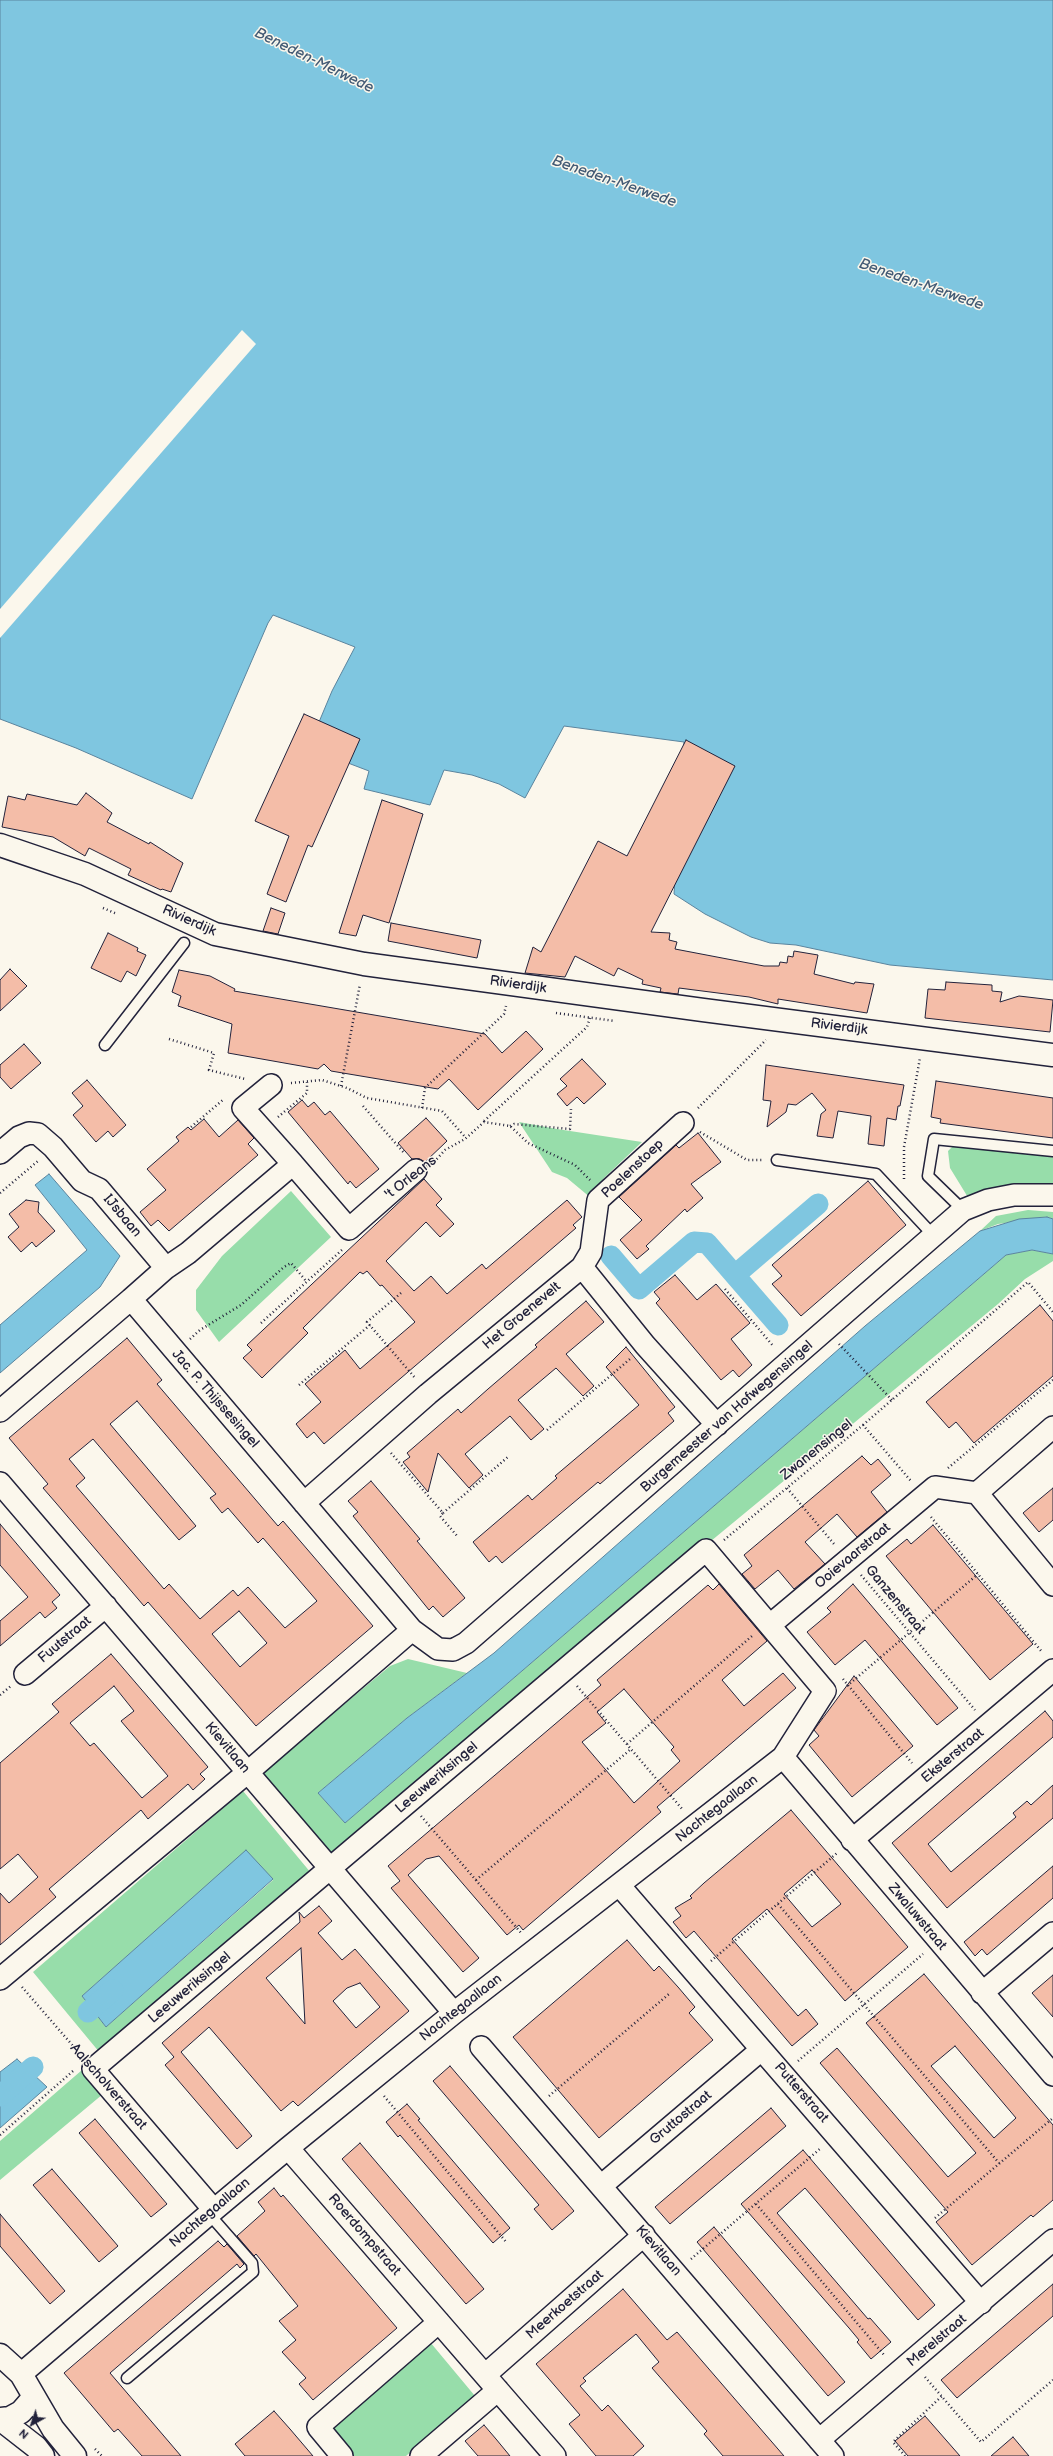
<!DOCTYPE html>
<html>
<head>
<meta charset="utf-8">
<style>
  body { margin:0 }
  #map { position:relative; width:1053px; height:2456px; overflow:hidden; background:#fbf7ec; font-family:"Balsamiq Sans",sans-serif }
  canvas { display:block }
  .north { position:absolute; left:12px; top:2404px; width:40px; height:40px; -webkit-text-stroke:3px #fbf7ec; paint-order:stroke; rotate:220deg; font-size:11px; font-weight:700; line-height:16px; text-align:center; color:#22223b }
  .north::after { content:''; display:block; margin:auto; width:14px; height:18px; background:#22223b; clip-path:polygon(50% 0,100% 100%,50% 72%,0 100%) }
</style>
</head>
<body>
<div id="map">
<canvas width="1053" height="2456"></canvas>
<div class="north">N</div>
</div>
<script>
const g = document.querySelector('canvas').getContext('2d');
g.lineJoin = 'round';
function fillPath(path, color) { g.fillStyle = color; g.fill(path, 'evenodd'); }
const toPath = rows => new Path2D(rows.map(r => 'M' + r).join(''));
function stroke(path, color, width, dash) { g.strokeStyle = color; g.lineWidth = width; g.lineCap = dash ? 'butt' : 'round'; g.setLineDash(dash || []); g.stroke(path); }
function drawText(font, color, halo, rows, align = 'center') {
  g.font = font + ' "Balsamiq Sans",sans-serif'; g.lineWidth = 3; g.setLineDash([]); g.textBaseline = 'middle'; g.strokeStyle = halo; g.fillStyle = color; for (const [text, x, y, turn = 0] of rows) {
    g.save(); g.translate(x, y); g.rotate((+turn || 0) * Math.PI / 180); g.textAlign = isNaN(turn) ? turn : align; if (halo) g.strokeText(text, 0, 0); g.fillText(text, 0, 0); g.restore();
  }
}
fillPath(toPath([
  [519,1122,557,1129,642,1142,604,1178,591,1198,567,1178,552,1172],
  [953,1146,1053,1154,1053,1184,1020,1185,969,1199,950,1168,948,1151],
  [291,1191,331,1237,219,1342,196,1310,196,1290,222,1256],
  [1028,1210,1053,1212,1053,1219,1047,1217,998,1224,980,1231,996,1216],
  [1032,1250,1053,1254,1053,1261,1025,1279,998,1304,688,1560,332,1861,258,1776,390,1666,408,1659,467,1673,407,1718,318,1793,345,1823,1006,1255],
  [243,1791,311,1873,100,2053,33,1972],
  [246,1851,273,1880,106,2027,82,1996],
  [82,2070,103,2094,0,2180,0,2141],
  [430,2342,475,2396,406,2456,349,2456,330,2425]
]), '#97ddaa');
const water = toPath([
  [0,0,1053,0,1053,980,890,965,796,945,770,943,751,937,705,914,674,894,684,742,564,726,525,798,499,784,472,775,444,770,430,805,364,789,369,771,348,763,319,722,332,691,355,647,273,615,268,623,192,799,76,748,0,719,0,0],
  [49,1174,120,1256,100,1287,0,1373,0,1325,87,1250,35,1185,49,1174],
  [1047,1217,1053,1219,1053,1254,1032,1250,1006,1255,345,1823,318,1793,407,1718,494,1653,865,1326,980,1231,1019,1219,1047,1217],
  [246,1850,273,1879,106,2027,82,1996,246,1850],
  [17,2059,47,2087,0,2128,0,2072,17,2059]
]);
fillPath(water, '#7fc6e0');
stroke(water, '#5a849e', 1);
fillPath(toPath([
  [242,330,256,344,0,638,0,609]
]), '#fbf7ec');
stroke(toPath([
  [611,1256,639,1289,694,1242,707,1243,778,1325],
  [735,1275,818,1204],
  [88,2012,113,1990],
  [0,2096,33,2067]
]), '#7fc6e0', 21);
const building = toPath([
  [304,714,360,739,312,847,308,845,286,902,267,894,289,836,255,821,304,714],
  [686,740,735,766,651,932,670,933,669,940,677,942,675,949,764,966,779,966,780,962,787,963,788,956,793,957,794,951,818,955,814,974,854,984,855,982,874,984,867,1013,778,999,778,1004,749,997,679,988,678,994,660,992,661,988,642,984,643,980,618,968,614,976,575,956,565,977,525,973,533,947,541,952,598,841,627,856,686,740],
  [86,793,112,813,107,822,149,844,150,842,183,863,171,892,162,889,161,890,128,875,131,869,89,848,85,856,53,837,2,827,8,796,25,800,27,794,77,805,86,793],
  [382,800,423,814,389,923,363,915,356,936,339,933,382,800],
  [271,908,285,913,278,934,263,931,271,908],
  [391,923,481,940,477,958,388,941,391,923],
  [108,933,138,948,137,951,146,955,136,976,127,971,121,982,91,968,108,933],
  [10,969,27,986,0,1011,0,980,10,969],
  [179,970,210,976,235,989,234,991,485,1034,502,1053,526,1031,543,1049,478,1110,449,1079,438,1089,331,1071,324,1064,318,1069,228,1053,232,1024,178,1006,181,996,172,992,179,970],
  [946,982,992,985,992,991,1002,992,1000,1002,1019,996,1053,1000,1050,1032,925,1018,928,989,945,990,946,982],
  [24,1044,41,1063,11,1089,0,1077,0,1065,24,1044],
  [582,1059,606,1084,584,1104,577,1097,567,1106,557,1094,567,1086,560,1079,582,1059],
  [766,1065,904,1085,900,1106,898,1106,896,1120,887,1118,884,1146,868,1144,871,1116,838,1111,833,1138,817,1136,821,1114,826,1110,812,1093,796,1105,788,1104,786,1112,767,1127,771,1101,763,1100,766,1065],
  [87,1080,126,1125,113,1137,108,1131,96,1142,73,1115,83,1106,72,1093,87,1080],
  [936,1081,1053,1098,1053,1138,940,1123,941,1119,931,1117,936,1081],
  [302,1100,308,1107,314,1102,325,1115,330,1111,379,1169,356,1188,350,1181,348,1184,288,1112,302,1100],
  [426,1118,447,1141,425,1162,419,1159,412,1159,398,1143,426,1118],
  [204,1119,219,1137,238,1120,254,1138,248,1144,258,1155,169,1231,158,1220,151,1226,140,1212,166,1190,147,1169,179,1141,176,1137,188,1127,191,1130,204,1119],
  [698,1133,721,1162,691,1184,703,1198,687,1212,685,1209,646,1246,649,1249,637,1259,620,1240,642,1220,619,1197,676,1145,679,1148,698,1133],
  [424,1179,442,1199,436,1205,454,1224,440,1237,426,1222,386,1261,414,1291,431,1276,447,1294,482,1264,486,1269,567,1200,582,1217,573,1225,576,1228,324,1444,314,1432,307,1438,296,1424,321,1402,305,1384,345,1350,360,1369,415,1322,382,1285,380,1286,367,1271,363,1274,360,1272,303,1328,308,1333,262,1378,243,1358,252,1350,247,1345,424,1179],
  [868,1181,906,1225,801,1316,772,1284,782,1276,772,1265,868,1181],
  [26,1200,39,1202,38,1212,55,1231,36,1247,32,1242,21,1252,8,1237,19,1227,9,1214,26,1200],
  [675,1275,697,1300,716,1284,750,1323,731,1339,752,1365,739,1377,733,1370,721,1380,656,1303,660,1299,654,1292,675,1275],
  [586,1301,604,1322,566,1354,594,1386,583,1396,556,1368,518,1400,544,1429,531,1440,510,1416,465,1454,483,1475,469,1488,438,1453,428,1492,403,1462,410,1457,407,1453,458,1409,461,1413,488,1389,537,1347,535,1345,586,1301],
  [1040,1305,1053,1321,1053,1376,974,1443,956,1422,949,1428,926,1402,1040,1305],
  [127,1338,162,1380,157,1384,278,1526,283,1521,373,1626,256,1726,148,1602,144,1606,56,1503,43,1488,48,1484,9,1438,127,1338],
  [137,1401,216,1494,210,1498,222,1513,228,1508,258,1543,263,1538,317,1601,285,1628,248,1587,238,1596,233,1590,200,1619,169,1584,164,1589,76,1486,85,1478,69,1459,93,1439,179,1540,196,1526,110,1424,137,1401],
  [239,1611,267,1643,240,1667,212,1634,239,1611],
  [626,1347,675,1407,668,1413,674,1421,600,1484,598,1482,502,1563,496,1556,489,1562,473,1542,528,1495,532,1500,557,1478,555,1476,639,1405,606,1367,626,1347],
  [862,1456,871,1465,878,1459,891,1475,871,1492,887,1512,857,1537,837,1514,805,1542,825,1564,794,1589,778,1570,755,1589,742,1574,752,1566,744,1555,862,1456],
  [371,1481,420,1539,417,1541,465,1598,443,1617,433,1606,429,1610,353,1516,358,1512,348,1501,371,1481],
  [1053,1488,1053,1520,1039,1532,1023,1513,1053,1488],
  [0,1524,60,1595,52,1602,57,1608,45,1618,40,1612,0,1646,0,1621,28,1597,0,1565,0,1524],
  [933,1525,1033,1644,990,1680,886,1556,907,1539,911,1544,933,1525],
  [719,1584,767,1641,722,1680,744,1706,783,1673,796,1688,657,1807,661,1812,523,1930,519,1925,507,1935,439,1856,426,1859,408,1875,479,1958,463,1972,391,1888,400,1881,388,1866,601,1685,597,1680,708,1585,713,1590,719,1584],
  [624,1689,674,1747,671,1750,680,1761,634,1803,582,1742,606,1723,597,1712,624,1689],
  [853,1584,958,1708,937,1725,865,1640,835,1665,807,1632,831,1612,827,1608,853,1584],
  [111,1654,208,1767,200,1774,205,1779,193,1790,188,1784,148,1819,141,1810,49,1889,56,1897,0,1945,0,1893,9,1903,38,1877,18,1854,0,1869,0,1763,59,1712,52,1704,111,1654],
  [114,1686,134,1711,121,1721,168,1776,142,1798,94,1743,90,1746,70,1723,114,1686],
  [854,1676,913,1746,852,1797,809,1745,819,1736,814,1730,854,1676],
  [1045,1711,1053,1721,1053,1737,928,1844,951,1872,1016,1817,1013,1813,1027,1801,1031,1805,1053,1785,1053,1818,947,1908,892,1843,1045,1711],
  [791,1810,908,1947,845,2001,767,1909,732,1939,798,2016,806,2009,818,2024,792,2046,694,1931,686,1938,673,1922,681,1916,675,1908,692,1898,690,1896,704,1883,791,1810],
  [812,1870,841,1904,812,1927,784,1894,812,1870],
  [1053,1866,1053,1898,987,1955,982,1949,975,1956,964,1942,1053,1866],
  [319,1906,332,1921,318,1933,342,1960,355,1949,409,2011,298,2106,293,2101,281,2111,209,2027,181,2052,252,2136,237,2149,165,2065,174,2057,162,2043,300,1922,299,1912,304,1918,319,1906],
  [301,1948,305,2024,266,1978,301,1948],
  [360,1983,380,2007,356,2028,333,2001,347,1988,360,1983],
  [627,1940,654,1971,659,1966,678,1987,695,2007,689,2013,713,2040,599,2138,513,2037,627,1940],
  [924,1974,1053,2125,1053,2200,1033,2217,1031,2215,972,2265,936,2222,948,2212,820,2063,837,2048,948,2177,976,2153,866,2023,924,1974],
  [955,2046,1016,2118,994,2138,931,2066,955,2046],
  [1053,1975,1053,2017,1032,1993,1053,1975],
  [450,2066,574,2211,552,2230,534,2209,539,2205,433,2081,450,2066],
  [407,2104,420,2119,418,2120,510,2228,493,2243,400,2135,398,2137,386,2122,407,2104],
  [771,2108,786,2126,670,2224,655,2207,771,2108],
  [95,2119,167,2204,151,2217,79,2133,95,2119],
  [360,2143,484,2289,466,2304,342,2159,360,2143],
  [803,2150,935,2305,918,2320,805,2188,777,2213,868,2319,870,2318,891,2342,871,2359,857,2342,859,2340,849,2328,741,2204,803,2150],
  [52,2169,118,2246,99,2262,33,2185,52,2169],
  [274,2188,281,2197,283,2195,397,2328,313,2400,299,2384,306,2378,282,2352,296,2340,279,2321,298,2306,256,2254,254,2256,237,2236,265,2211,258,2202,274,2188],
  [0,2214,65,2291,50,2304,0,2246,0,2214],
  [714,2227,845,2382,828,2396,697,2242,714,2227],
  [218,2241,224,2247,227,2244,244,2264,240,2268,237,2264,110,2373,181,2456,142,2456,118,2429,114,2432,64,2373,218,2241],
  [1053,2284,1053,2316,957,2398,941,2380,1053,2284],
  [623,2289,667,2340,677,2332,784,2456,723,2456,704,2434,707,2431,652,2368,659,2362,636,2334,583,2378,586,2381,580,2386,602,2411,608,2405,644,2446,633,2456,596,2456,569,2424,580,2415,536,2364,623,2289],
  [274,2411,290,2429,313,2456,245,2456,235,2444,274,2411],
  [925,2416,960,2456,908,2456,895,2441,925,2416],
  [484,2425,496,2439,510,2456,478,2456,465,2441,484,2425],
  [1013,2437,1029,2456,991,2456,1013,2437]
]);
fillPath(building, '#f4bda8');
stroke(building, '#22223b', 1);
const lane = toPath([
  [105,1045,184,943],
  [777,1160,876,1174,933,1235],
  [963,1210,928,1176,934,1139,1053,1151],
  [127,2378,253,2272,252,2263,209,2214]
]);
const street = toPath([
  [271,1085,243,1108,293,1164],
  [0,1153,19,1137,29,1133,38,1134,53,1147,82,1181,99,1189,166,1268,131,1299],
  [582,1267,591,1252,598,1200,683,1123],
  [166,1268,188,1253,293,1164,349,1229,416,1170],
  [0,1411,131,1299,412,1630,438,1649,453,1650,466,1643,963,1210,988,1200,1014,1195,1053,1195],
  [0,1483,454,2013],
  [977,1493,1053,1427],
  [304,1503,428,1394,582,1267,645,1345,717,1425],
  [770,1625,935,1487,977,1493,1053,1585],
  [25,1674,106,1606],
  [783,1757,1053,2075],
  [852,1840,1053,1670],
  [619,1885,981,2303],
  [0,1979,248,1772,412,1630],
  [982,1993,1053,1933],
  [481,2047,833,2456],
  [288,2148,555,2456],
  [601,2186,761,2050],
  [21,2374,209,2214,214,2210,288,2148,454,2013,783,1757,825,1691,706,1550,93,2069,214,2210],
  [485,2375,644,2235],
  [819,2440,1053,2240],
  [342,2456,318,2427,439,2322],
  [421,2456,498,2390]
]);
const secondary = toPath([
  [0,845,85,874,215,934,364,964,703,1010,1053,1055],
  [0,2355,21,2374,53,2429,75,2456],
  [0,2419,36,2447,43,2456],
  [1,2419,10,2418,21,2412,34,2397]
]);
stroke(lane, '#22223b', 13);
stroke(street, '#22223b', 24);
stroke(secondary, '#22223b', 25);
stroke(toPath([
  [103,908,117,914],
  [556,1013,615,1021],
  [169,1039,214,1053,209,1070,245,1079],
  [291,1083,322,1080,347,1088,367,1098,442,1111,466,1138],
  [341,1086,360,984],
  [363,1106,405,1154],
  [422,1108,425,1088,504,1014,506,1006],
  [698,1108,766,1040],
  [278,1117,307,1093,307,1082],
  [484,1121,587,1027,590,1018],
  [510,1126,514,1124,570,1129,571,1109],
  [191,1127,224,1099],
  [700,1132,747,1160,763,1160],
  [434,1162,445,1150,465,1139,484,1122,510,1126,528,1143,575,1165,590,1180],
  [904,1179,904,1147,920,1058],
  [0,1193,38,1161],
  [725,1289,774,1347],
  [401,1293,367,1322,416,1379],
  [261,1323,343,1249],
  [190,1339,200,1330,241,1305,284,1267,291,1263,306,1281],
  [839,1344,892,1400],
  [299,1385,370,1325],
  [863,1425,1028,1282,1053,1312],
  [547,1430,630,1359],
  [391,1453,443,1513,440,1516,458,1537],
  [948,1468,1053,1380],
  [787,1488,834,1544],
  [443,1513,509,1456],
  [931,1517,1042,1652],
  [724,1540,863,1425,911,1481],
  [861,1575,975,1710],
  [843,1679,912,1763],
  [577,1686,683,1810],
  [847,1686,978,1574],
  [0,1695,11,1686],
  [627,1744,752,1636],
  [421,1816,522,1934],
  [476,1880,631,1749],
  [778,1904,999,2163],
  [711,1961,837,1853],
  [22,1987,80,2054],
  [798,2061,923,1954],
  [384,2096,507,2243],
  [549,2096,669,1994],
  [0,2135,73,2071],
  [756,2204,885,2356],
  [935,2218,1053,2118],
  [691,2259,821,2148],
  [925,2377,981,2442,1053,2380],
  [95,2449,102,2456],
  [905,2456,893,2442,942,2396]
]), '#22223b', 2.5, [1, 3]);
stroke(lane, '#fbf7ec', 10);
stroke(street, '#fbf7ec', 21);
stroke(secondary, '#fbf7ec', 22);
drawText('14px', '#22223b', '#fbf7ec', [
  ["Rivierdijk",189,921,24],
  ["Rivierdijk",518,985,8],
  ["Rivierdijk",839,1027,7],
  ["Poelenstoep",633,1169,-43],
  ["'t Orleans",411,1178,-38],
  ["IJsbaan",122,1216,50],
  ["Het Groenevelt",522,1316,-40],
  ["Jac. P. Thijssesingel",215,1399,49],
  ["Burgemeester van Hofwegensingel",727,1417,-41],
  ["Zwanensingel",817,1450,-39],
  ["Ooievaarstraat",853,1556,-40],
  ["Ganzenstraat",895,1600,50],
  ["Fuutstraat",65,1640,-40],
  ["Kievitlaan",227,1748,50],
  ["Eksterstraat",953,1756,-40],
  ["Leeuweriksingel",437,1778,-40],
  ["Nachtegaallaan",717,1809,-38],
  ["Zwaluwstraat",917,1917,50],
  ["Leeuweriksingel",190,1988,-40],
  ["Nachtegaallaan",461,2008,-38],
  ["Aalscholverstraat",108,2087,49],
  ["Putterstraat",801,2093,49],
  ["Gruttostraat",681,2118,-40],
  ["Nachtegaallaan",210,2213,-40],
  ["Roerdompstraat",364,2235,49],
  ["Kievitlaan",658,2251,49],
  ["Meerkoetstraat",565,2305,-41],
  ["Merelstraat",937,2341,-40]
]);
drawText('italic 15px', '#435b75', '#fbf7ec', [
  ["Beneden-Merwede",314,61,26],
  ["Beneden-Merwede",614,182,19],
  ["Beneden-Merwede",921,285,19]
]);
</script>
</body>
</html>
